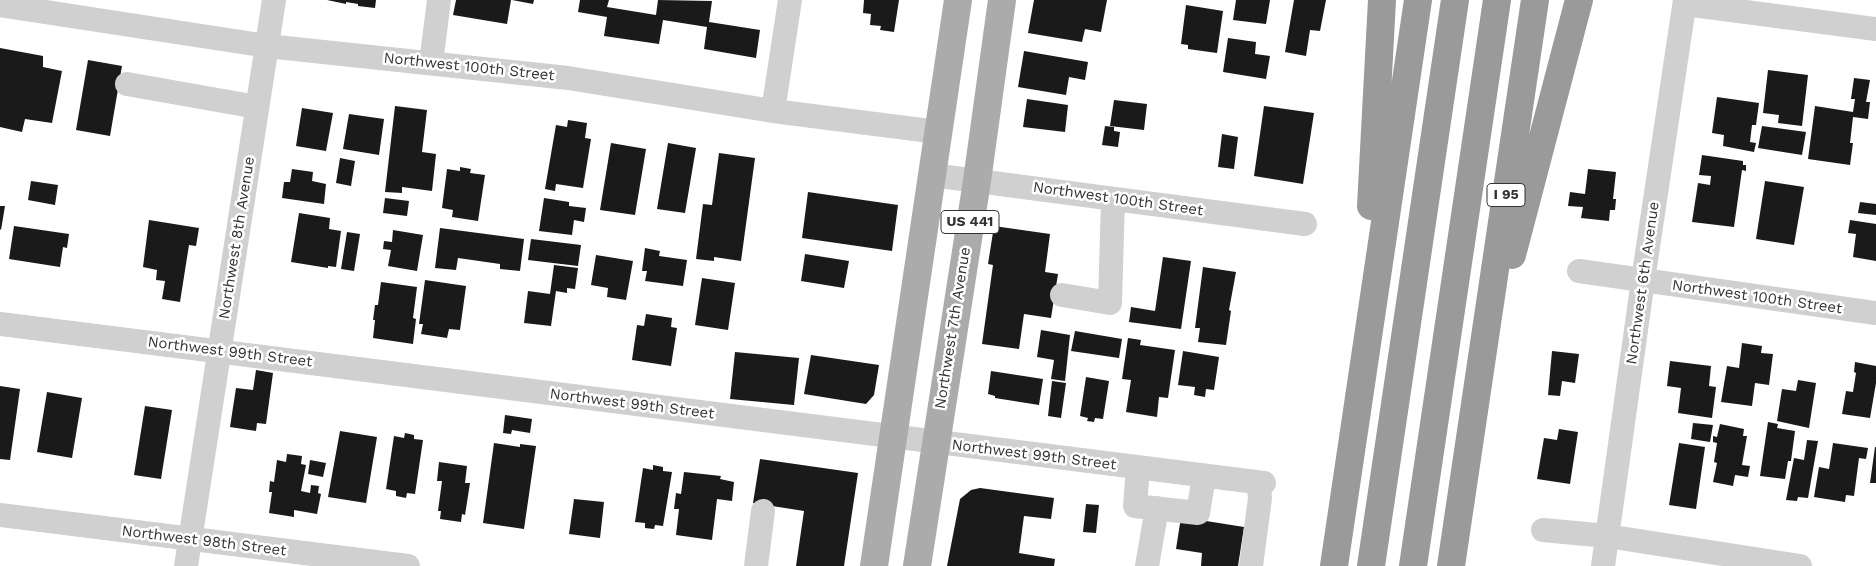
<!DOCTYPE html>
<html>
<head>
<meta charset="utf-8">
<style>
  body { margin:0 }
  canvas { display:block; background:#fff }
</style>
</head>
<body>
<canvas width="1876" height="566"></canvas>
<script>
const g = document.querySelector('canvas').getContext('2d');
g.lineJoin = 'round';
function fillPath(path, color) { g.fillStyle = color; g.fill(path, 'evenodd'); }
const toPath = rows => new Path2D(rows.map(r => 'M' + r).join(''));
function stroke(path, color, width, dash) { g.strokeStyle = color; g.lineWidth = width; g.lineCap = dash ? 'butt' : 'round'; g.setLineDash(dash || []); g.stroke(path); }
function drawText(font, color, halo, rows, align = 'center') {
  g.font = font + ' "Work Sans",sans-serif'; g.lineWidth = 5; g.setLineDash([]); g.textBaseline = 'middle'; g.strokeStyle = halo; g.fillStyle = color; for (const [text, x, y, turn = 0] of rows) {
    g.save(); g.translate(x, y); g.rotate((+turn || 0) * Math.PI / 180); g.textAlign = isNaN(turn) ? turn : align; if (halo) g.strokeText(text, 0, 0); g.fillText(text, 0, 0); g.restore();
  }
}
fillPath(toPath([
  [327,0,376,0,375,8,358,6,358,4,346,2,346,4],
  [456,0,511,0,507,24,453,15],
  [512,0,534,0,533,4],
  [580,0,609,0,607,7,656,15,658,0,712,1,709,22,760,30,756,58,704,49,707,27,663,20,659,44,604,36,607,17,578,12],
  [864,0,899,0,894,32,880,30,881,26,870,25,871,14,863,13],
  [1034,0,1107,0,1101,32,1085,29,1082,42,1028,33],
  [1236,0,1270,0,1266,24,1233,20],
  [1294,0,1326,0,1320,31,1310,30,1306,56,1285,52],
  [1186,5,1223,11,1217,53,1188,49,1188,45,1181,44],
  [1228,38,1256,42,1255,54,1270,56,1266,79,1223,72],
  [0,48,43,56,43,67,62,71,52,123,25,119,22,132,0,127],
  [1024,51,1088,62,1085,80,1069,77,1066,95,1018,87],
  [88,60,122,66,110,136,76,130],
  [1768,70,1808,75,1802,126,1778,123,1779,115,1763,113],
  [1854,78,1870,80,1866,102,1870,102,1868,119,1853,117,1850,143,1853,143,1850,165,1808,159,1815,106,1853,112,1855,99,1851,99],
  [1717,97,1759,103,1756,125,1752,125,1750,142,1756,143,1754,152,1723,146,1724,135,1712,133],
  [1027,99,1068,105,1065,132,1023,127],
  [1114,100,1147,104,1144,130,1110,126],
  [395,106,427,110,422,152,436,154,432,191,402,187,402,193,385,192],
  [1264,106,1314,113,1303,184,1254,176],
  [302,108,333,113,326,151,296,146],
  [349,114,384,119,379,155,343,149],
  [568,120,587,123,585,138,591,139,583,188,556,184,555,191,545,189,556,125,567,127],
  [1105,126,1114,127,1114,131,1120,132,1118,147,1102,145],
  [1762,126,1806,132,1802,155,1758,148],
  [1222,134,1238,137,1234,169,1218,167],
  [611,143,646,149,635,215,600,210],
  [668,143,696,148,685,213,657,209],
  [719,153,755,158,741,261,714,257,714,261,696,259,703,204,712,205],
  [1702,155,1743,161,1743,165,1746,165,1746,171,1742,170,1734,227,1692,222,1698,183,1710,185,1711,176,1699,175],
  [340,158,355,161,351,186,336,183],
  [460,167,471,169,470,173,485,175,478,221,452,217,453,210,442,208,447,169,460,171],
  [292,169,313,172,312,181,326,184,324,204,282,198,284,182,290,182],
  [1588,169,1616,172,1613,199,1616,199,1615,210,1610,210,1609,221,1581,218,1583,207,1568,206,1570,192,1585,194],
  [31,181,58,185,55,205,28,200],
  [1765,181,1804,187,1794,245,1756,239],
  [808,192,898,205,892,251,802,238],
  [385,198,409,201,407,216,383,213],
  [544,198,569,202,569,206,586,208,584,222,574,220,572,235,539,231],
  [1860,202,1876,204,1876,215,1858,213],
  [0,206,5,206,1,230,0,229],
  [299,213,330,218,329,229,341,231,336,267,328,266,328,268,291,262],
  [149,220,199,228,196,246,189,245,180,302,162,299,165,281,156,280,157,270,143,267],
  [1850,220,1876,224,1876,261,1853,257,1856,234,1848,233],
  [14,226,69,234,67,248,63,247,60,267,9,259],
  [994,226,1050,234,1045,272,1058,274,1051,318,1024,314,1019,349,982,344,993,265,988,264],
  [440,228,524,239,520,271,500,269,500,264,458,258,456,270,435,268],
  [393,230,423,235,417,271,388,266,391,250,383,249,384,241,392,242],
  [347,232,360,234,354,271,341,269],
  [531,239,581,245,578,266,528,260],
  [645,248,660,251,659,256,687,260,683,286,645,281,647,271,642,271],
  [805,254,849,261,844,288,801,281],
  [596,255,633,261,626,300,607,297,608,288,591,285],
  [1163,257,1191,261,1181,329,1129,322,1131,307,1155,311],
  [554,265,578,268,575,289,567,288,567,293,556,291,551,326,524,323,528,291,550,294],
  [1203,267,1236,272,1229,310,1231,311,1226,345,1198,342,1200,328,1195,328],
  [702,278,735,283,728,330,695,325],
  [425,280,466,286,460,330,449,329,447,338,421,334,423,324,419,324],
  [381,282,417,287,413,318,416,319,413,344,373,338,375,320,373,320,375,305,378,305],
  [646,314,672,318,671,327,677,328,671,366,632,360,637,325,644,326],
  [1041,330,1070,335,1065,381,1051,379,1054,360,1037,357],
  [1075,331,1122,339,1119,358,1071,351],
  [1128,338,1141,340,1140,345,1175,350,1168,398,1159,397,1157,417,1126,412,1131,380,1122,379],
  [1742,343,1762,346,1761,353,1773,354,1769,385,1755,383,1752,406,1721,402,1727,366,1739,368],
  [1183,351,1219,357,1214,390,1206,389,1205,397,1194,395,1195,387,1178,385],
  [1552,351,1579,354,1575,383,1562,381,1560,396,1548,395],
  [735,352,799,358,794,405,730,399],
  [811,355,879,365,874,395,866,404,804,394],
  [1670,361,1711,366,1709,386,1716,387,1712,418,1678,413,1681,388,1667,386],
  [1855,362,1876,366,1876,383,1870,418,1842,414,1846,391,1853,392,1856,373,1854,372],
  [256,370,273,373,266,424,257,423,256,431,230,427,236,388,253,390],
  [991,371,1043,379,1039,405,995,398,995,396,988,394],
  [1086,377,1109,381,1103,419,1095,418,1094,422,1087,421,1088,418,1080,416],
  [1798,380,1816,383,1809,428,1777,421,1782,389,1796,391],
  [1052,381,1066,383,1061,418,1048,416],
  [0,386,20,389,10,460,0,459],
  [47,392,82,398,72,458,37,452],
  [145,406,172,410,161,479,134,475],
  [505,415,532,419,530,433,512,430,511,434,503,433],
  [1768,422,1778,424,1777,428,1795,431,1791,461,1788,461,1785,479,1760,476],
  [1693,423,1713,425,1710,442,1691,439],
  [1720,424,1744,429,1743,436,1747,436,1742,465,1750,466,1748,477,1735,475,1733,486,1713,482,1717,463,1714,462,1717,443,1713,442,1713,436,1717,437],
  [1559,429,1578,432,1570,484,1537,479,1544,438,1557,440],
  [340,431,377,437,366,503,328,497],
  [405,433,414,435,414,439,423,440,415,494,407,493,406,498,396,496,396,491,386,489,394,436,404,438],
  [1807,440,1818,441,1808,498,1798,497,1797,501,1786,500,1794,458,1804,460],
  [494,443,520,447,520,444,536,446,524,529,483,523],
  [1679,443,1705,447,1696,509,1669,505],
  [1833,443,1868,448,1866,459,1859,458,1854,496,1846,495,1845,502,1814,497,1819,467,1829,469],
  [1875,447,1876,447,1876,483,1870,483],
  [287,454,302,456,301,464,306,465,301,491,310,493,311,485,319,486,318,493,321,494,317,514,294,510,294,517,269,513,272,492,269,492,270,481,274,482,277,460,286,462],
  [760,459,858,473,844,566,796,566,804,511,753,503],
  [310,460,326,463,323,477,308,474],
  [439,462,467,466,465,483,470,483,465,515,462,514,461,522,440,519,441,511,438,511,442,481,437,481],
  [653,465,663,467,663,471,672,472,663,526,655,525,654,529,645,528,645,523,635,522,643,468,653,470],
  [684,472,721,476,720,479,734,482,732,501,717,499,712,540,676,535,679,509,674,509,676,493,681,494],
  [980,488,1054,498,1051,519,1024,516,1019,553,1055,559,1054,566,947,566,960,499,971,490],
  [574,499,604,502,600,538,569,534],
  [1086,504,1099,505,1096,533,1083,532],
  [1181,517,1244,527,1238,566,1201,566,1202,553,1176,549]
]), '#1a1a1a');
stroke(toPath([
  [1685,4,1876,29],
  [0,5,267,46,568,78,773,111,938,132],
  [431,63,439,0],
  [127,84,257,107],
  [773,111,790,0],
  [932,175,1305,224],
  [1579,271,1876,313],
  [1062,295,1110,303,1113,199],
  [0,324,1264,483],
  [1138,468,1135,506,1198,513,1204,476],
  [0,515,408,566],
  [1543,530,1607,536,1800,566],
  [186,566,274,0],
  [756,566,763,511],
  [1147,566,1157,508],
  [1251,566,1260,498,1258,482],
  [1603,566,1643,280,1685,0]
]), '#d0d0d0', 24);
stroke(toPath([
  [874,566,958,0],
  [917,566,977,181,1002,0]
]), '#ababab', 28);
stroke(toPath([
  [1371,206,1382,0],
  [1512,255,1579,0],
  [1334,566,1418,0],
  [1371,566,1455,0],
  [1413,566,1497,0],
  [1451,566,1535,0]
]), '#9a9a9a', 28);
for (const [x, y, w] of [
  [1506,195,38],
  [970,222,58]
]) { const box = new Path2D(); box.roundRect(x - w / 2, y - 11.5, w, 23, 4); g.fillStyle = '#fff'; g.fill(box); stroke(box, '#333', 1); }
drawText('bold 14px', '#333', null, [
  ["I 95",1506,195],
  ["US 441",970,222]
]);
drawText('15px', '#333', '#fff', [
  ["Northwest 100th Street",469,67,6],
  ["Northwest 100th Street",1118,199,8],
  ["Northwest 8th Avenue",237,238,-81],
  ["Northwest 6th Avenue",1643,283,-82],
  ["Northwest 100th Street",1757,297,8],
  ["Northwest 7th Avenue",953,328,-81],
  ["Northwest 99th Street",230,352,7],
  ["Northwest 99th Street",632,404,7],
  ["Northwest 99th Street",1034,455,7],
  ["Northwest 98th Street",204,541,7]
]);
</script>
</body>
</html>
